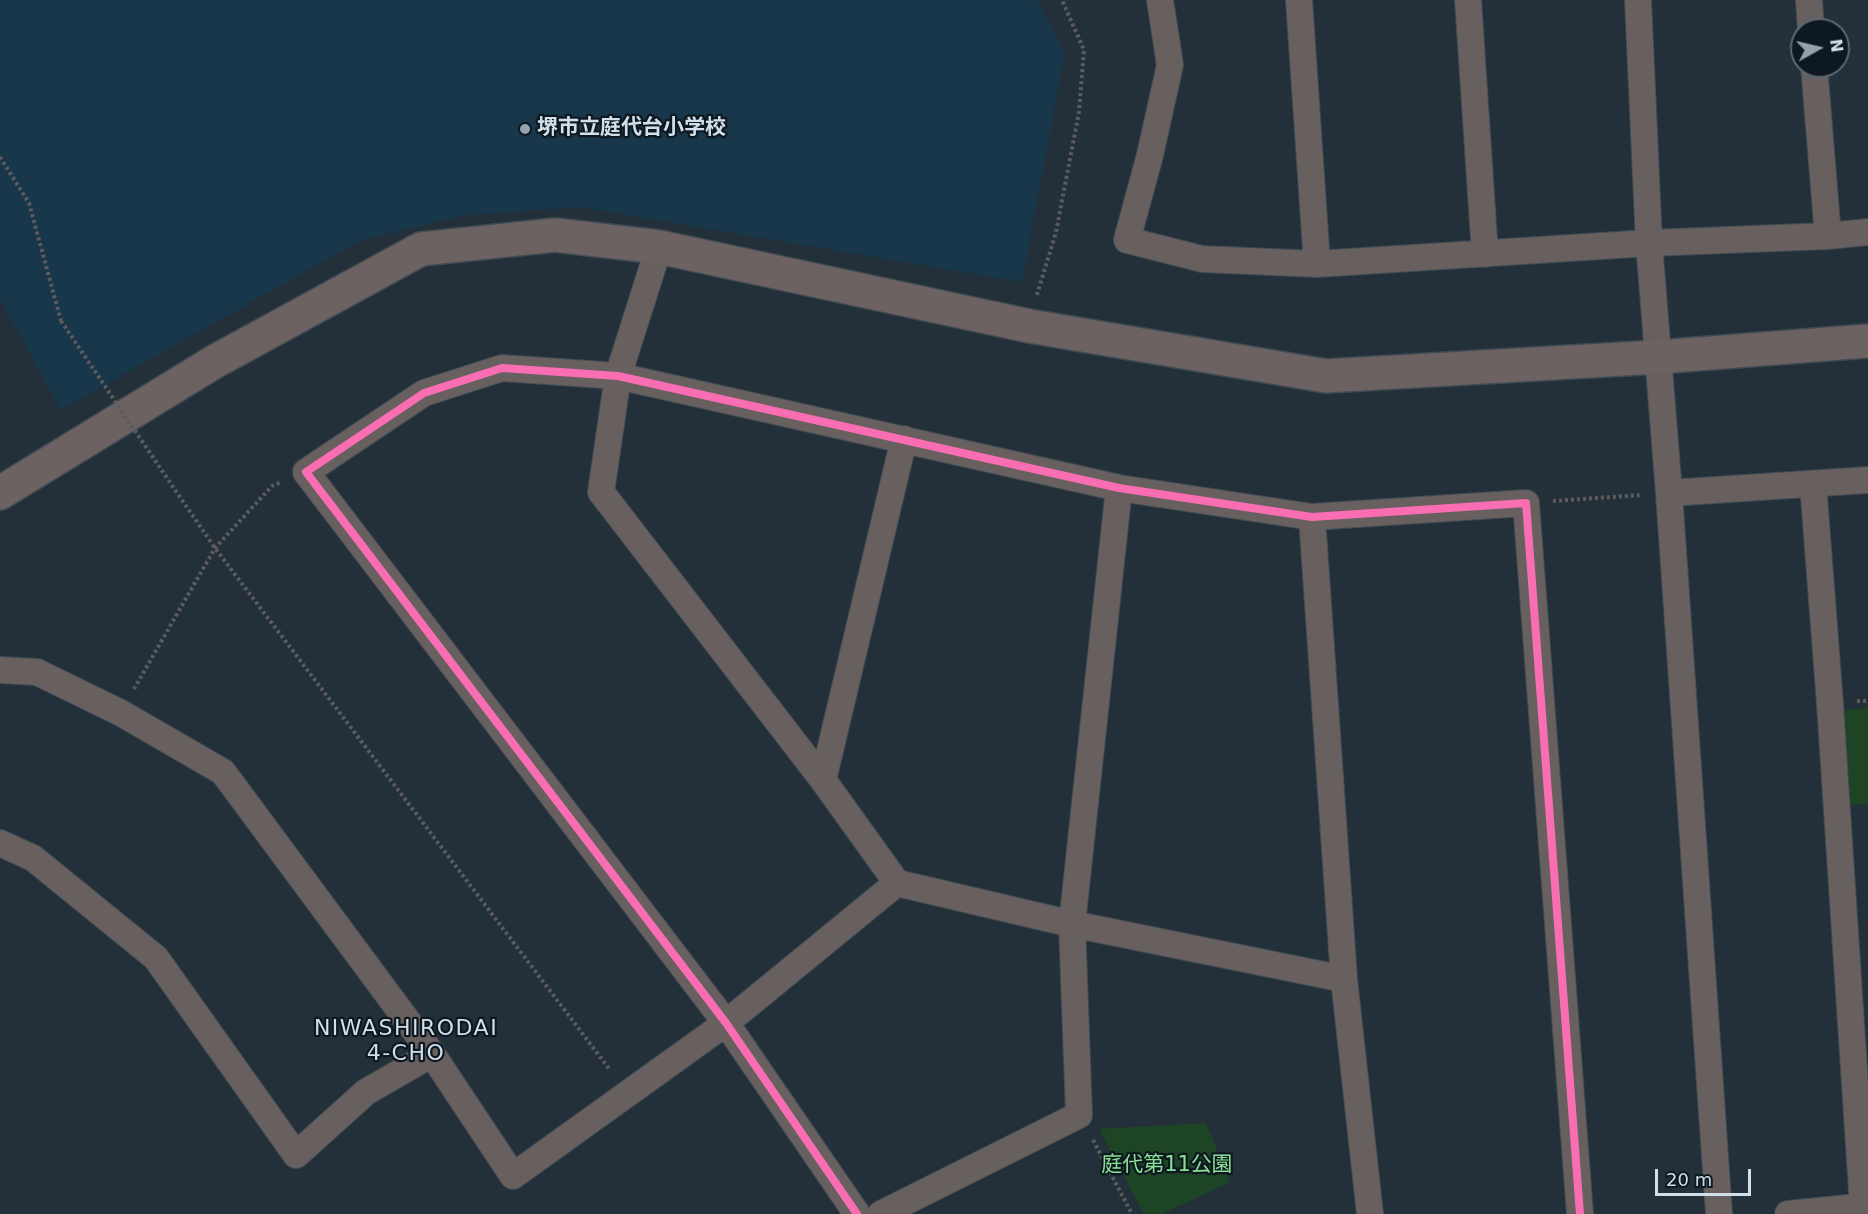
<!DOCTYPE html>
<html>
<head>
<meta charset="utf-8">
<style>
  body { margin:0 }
  #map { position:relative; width:1868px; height:1214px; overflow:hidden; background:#233039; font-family:"DejaVu Sans",sans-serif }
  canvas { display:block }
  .north { position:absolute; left:1790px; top:18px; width:60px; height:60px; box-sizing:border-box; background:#0e1820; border:2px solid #5c6871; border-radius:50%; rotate:82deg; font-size:16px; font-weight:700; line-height:24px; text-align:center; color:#d1dfea }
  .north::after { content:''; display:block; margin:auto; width:21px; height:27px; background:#94a2ac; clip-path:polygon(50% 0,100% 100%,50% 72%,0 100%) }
  .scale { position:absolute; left:1655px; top:1169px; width:96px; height:27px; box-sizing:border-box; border:3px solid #d1dfea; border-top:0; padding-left:8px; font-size:18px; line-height:21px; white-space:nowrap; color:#d1dfea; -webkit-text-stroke:4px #0e1820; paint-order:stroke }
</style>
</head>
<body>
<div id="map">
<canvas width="1868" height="1214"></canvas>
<div class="north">N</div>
<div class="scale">20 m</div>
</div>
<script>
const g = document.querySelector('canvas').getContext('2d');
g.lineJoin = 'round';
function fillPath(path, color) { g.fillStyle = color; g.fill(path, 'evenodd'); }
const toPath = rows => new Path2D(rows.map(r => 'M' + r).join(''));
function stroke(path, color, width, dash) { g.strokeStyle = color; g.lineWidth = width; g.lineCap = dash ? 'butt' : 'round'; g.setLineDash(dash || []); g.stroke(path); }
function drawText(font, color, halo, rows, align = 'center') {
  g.font = font + ' "DejaVu Sans","Noto Sans JP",sans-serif'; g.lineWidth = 4.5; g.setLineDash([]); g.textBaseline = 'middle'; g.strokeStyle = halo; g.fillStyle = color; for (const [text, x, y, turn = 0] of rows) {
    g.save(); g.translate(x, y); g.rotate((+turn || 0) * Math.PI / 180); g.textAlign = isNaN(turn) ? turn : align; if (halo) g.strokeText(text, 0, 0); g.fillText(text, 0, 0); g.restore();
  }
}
fillPath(toPath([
  [0,0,1037,0,1065,52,1022,282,579,207,461,216,359,241,61,410,0,299]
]), '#19374a');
fillPath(toPath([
  [1868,708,1868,804,1851,805,1844,710],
  [1206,1123,1230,1182,1162,1214,1144,1214,1099,1129]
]), '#1e4426');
const street = toPath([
  [1160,0,1170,65,1150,155,1127,240,1202,259,1317,264,1649,243,1828,236,1868,232],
  [1299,0,1317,264],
  [1468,0,1485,254],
  [1638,0,1649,243,1669,493,1719,1214],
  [1809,0,1811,30],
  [1814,66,1828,236],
  [659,247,618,376,601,492,823,780,897,883,1072,924,1344,979],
  [1813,484,1830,704,1863,1206],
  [1669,493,1868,480],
  [1312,517,1344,979,1370,1214],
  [0,670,37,672,121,713,223,772,432,1054,513,1176,726,1023,897,883],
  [823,780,904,439],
  [0,843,33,858,156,958,296,1155,366,1092,432,1054],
  [857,1214,726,1023,306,472,424,393,502,368,618,376,1119,488,1312,517,1526,503,1580,1214],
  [881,1214,1079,1115,1072,924,1119,488],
  [1788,1214,1868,1206]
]);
const secondary = toPath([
  [0,493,214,362,421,249,555,235,659,247,1029,326,1326,376,1658,357,1868,341]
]);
stroke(street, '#414b54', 28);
stroke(secondary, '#414b54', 36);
stroke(toPath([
  [0,157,29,203,61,321],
  [1037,295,1056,232,1079,112,1084,50,1062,0],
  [175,490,215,548,610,1070],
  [1553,501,1642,495],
  [134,689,215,548,272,486,281,482],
  [1857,701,1868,701],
  [1093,1140,1132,1214]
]), '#5d5b5d', 4, [3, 3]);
stroke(street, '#67605f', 26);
stroke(secondary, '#6c6261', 33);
stroke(toPath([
  [61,321,175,490]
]), '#5d5b5d', 4, [3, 3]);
stroke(toPath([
  [857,1214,726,1023,306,472,424,393,502,368,618,376,1119,488,1312,517,1526,503,1580,1214]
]), '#f96db3', 8);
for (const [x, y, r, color] of [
  [525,129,6,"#94a2ac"]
]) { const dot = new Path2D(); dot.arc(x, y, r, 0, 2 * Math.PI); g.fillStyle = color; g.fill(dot); stroke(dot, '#0e1820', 2); }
drawText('bold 21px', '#d1dfea', '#0e1820', [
  ["堺市立庭代台小学校",537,129]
], 'left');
drawText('21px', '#8ae094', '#0e1820', [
  ["庭代第11公園",1167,1166]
]);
g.letterSpacing = '1.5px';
drawText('22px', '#d1dfea', '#0e1820', [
  ["NIWASHIRODAI",406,1029],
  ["4-CHO",406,1054]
]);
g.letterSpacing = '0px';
</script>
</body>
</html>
